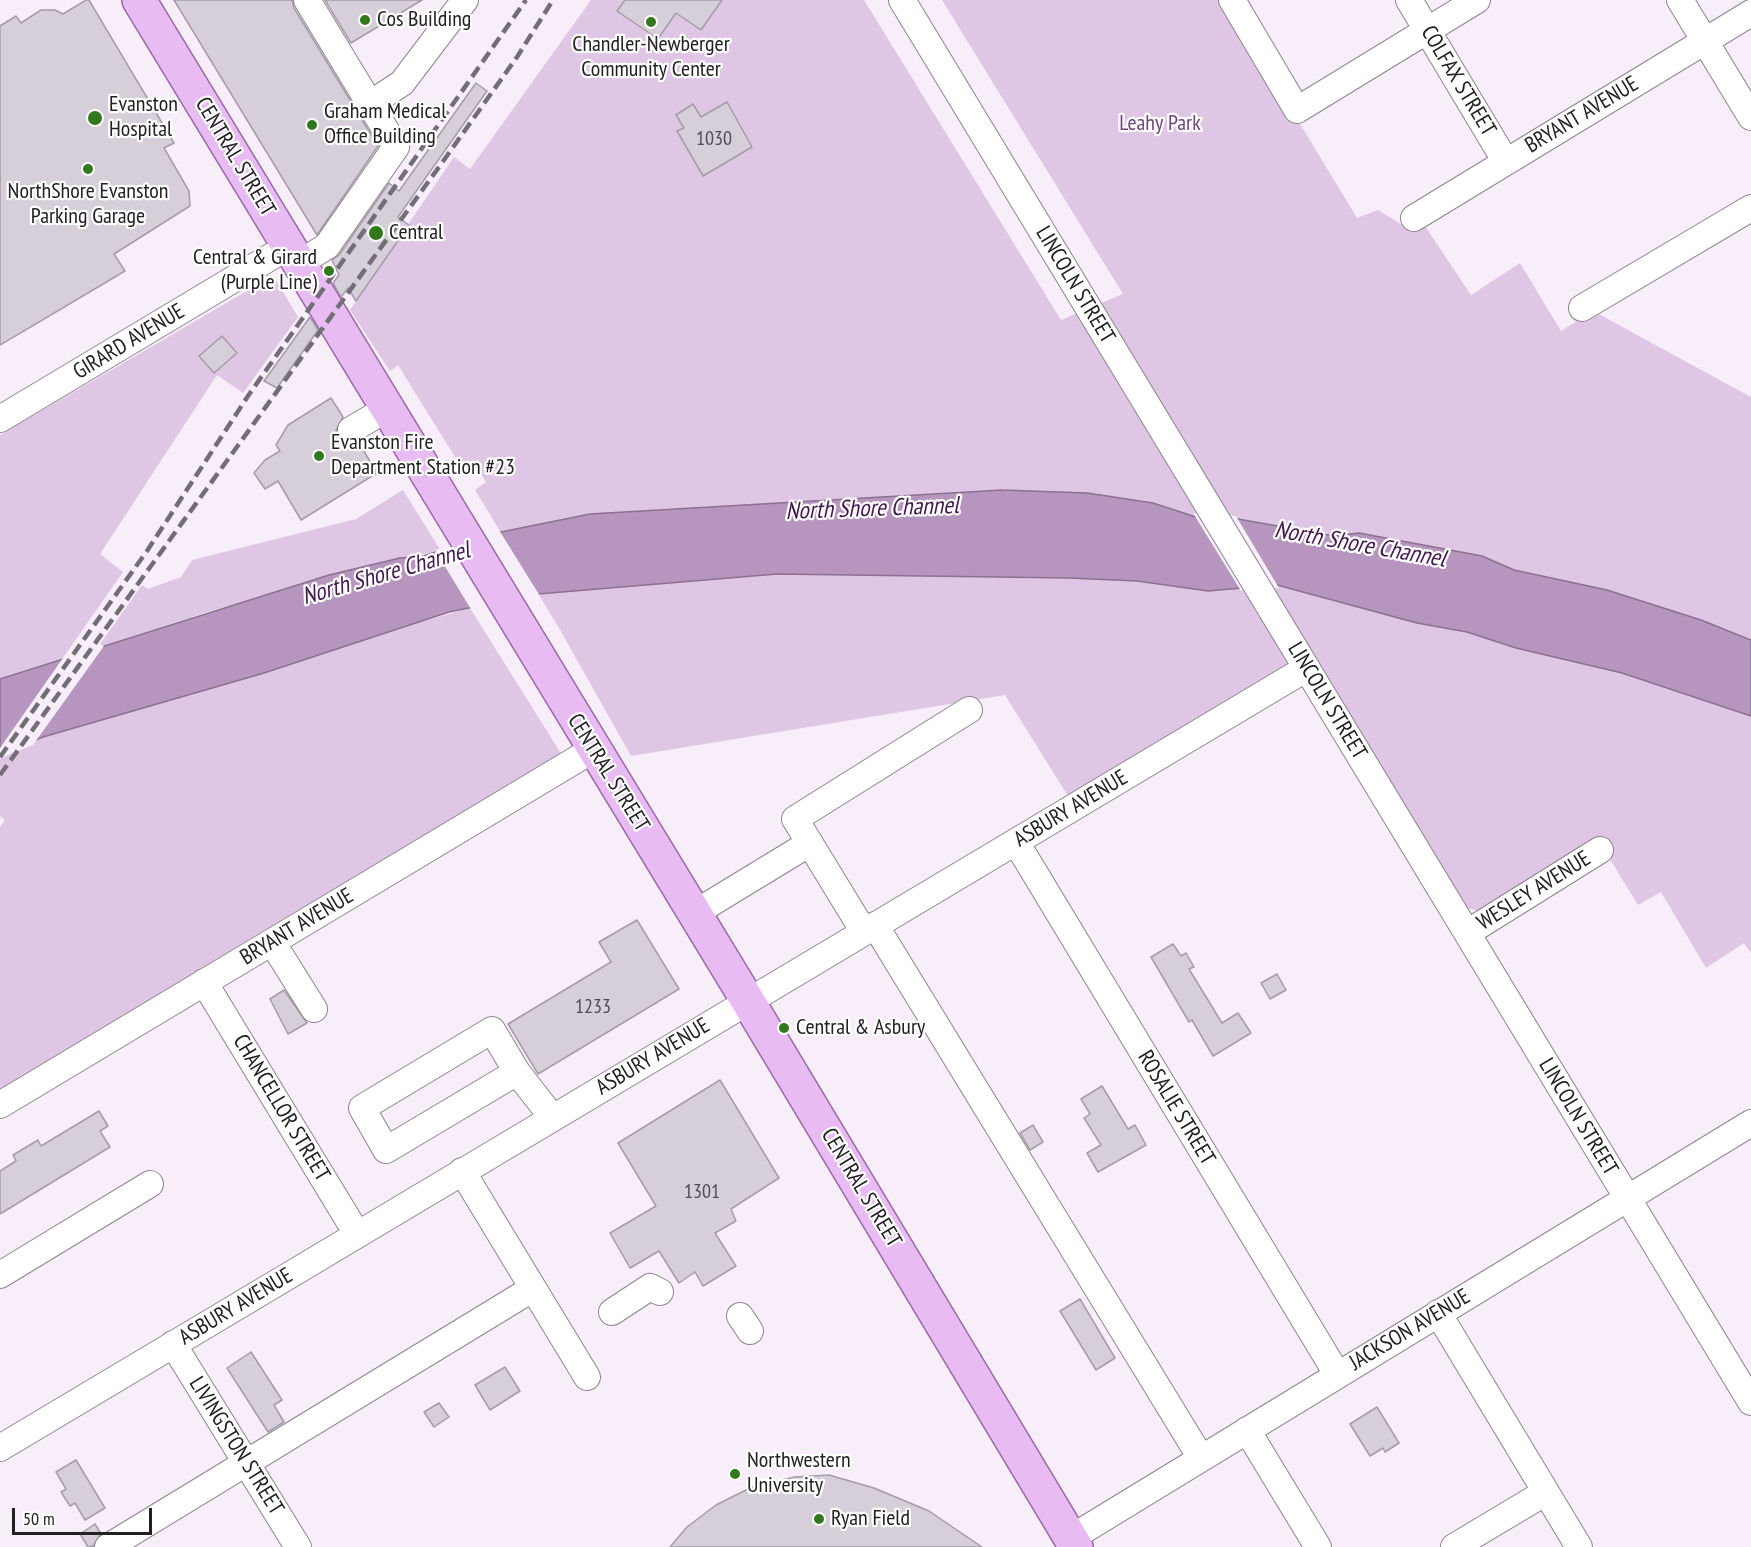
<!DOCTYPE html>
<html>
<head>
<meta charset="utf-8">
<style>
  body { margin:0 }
  #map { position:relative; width:1751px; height:1547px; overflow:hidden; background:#f7eef9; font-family:"PT Sans Narrow",sans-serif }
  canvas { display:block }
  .scale { position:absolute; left:12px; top:1508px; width:140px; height:27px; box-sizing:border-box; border:3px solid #232024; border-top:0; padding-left:8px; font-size:18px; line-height:21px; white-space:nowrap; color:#232024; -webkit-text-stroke:4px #fff; paint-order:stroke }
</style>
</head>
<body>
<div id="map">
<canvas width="1751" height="1547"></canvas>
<div class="scale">50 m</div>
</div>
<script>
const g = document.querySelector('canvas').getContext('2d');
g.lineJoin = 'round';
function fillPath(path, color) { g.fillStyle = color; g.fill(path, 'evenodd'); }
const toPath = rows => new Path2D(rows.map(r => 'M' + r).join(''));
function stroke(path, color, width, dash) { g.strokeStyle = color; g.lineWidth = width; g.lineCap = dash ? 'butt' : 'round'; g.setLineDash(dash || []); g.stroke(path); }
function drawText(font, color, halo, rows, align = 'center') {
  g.font = font + ' "PT Sans Narrow",sans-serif'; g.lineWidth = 4.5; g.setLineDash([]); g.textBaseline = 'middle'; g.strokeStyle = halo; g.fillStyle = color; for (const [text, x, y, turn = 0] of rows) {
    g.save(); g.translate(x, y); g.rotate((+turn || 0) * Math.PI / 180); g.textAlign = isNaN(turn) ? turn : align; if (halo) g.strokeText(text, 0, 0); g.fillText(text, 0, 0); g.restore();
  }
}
fillPath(toPath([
  [591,0,864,0,1061,320,1123,294,942,0,1225,0,1357,218,1378,210,1414,232,1425,226,1471,295,1520,263,1561,331,1593,311,1751,397,1751,953,1744,943,1706,968,1661,892,1638,905,1597,838,1479,911,1467,908,1311,649,1068,796,1005,695,631,756,559,628,475,490,486,482,478,469,466,475,398,365,390,371,350,310,454,157,470,169],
  [274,277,298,317,243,393,217,375,100,554,123,572,0,748,0,435,264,281],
  [403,490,441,551,400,558,207,612,104,646,100,644,142,585,148,589,181,577,192,560,356,519],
  [470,608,562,755,263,931,0,1092,0,827,5,820,0,816,0,755,43,737,264,673,374,635]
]), '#dfc6e5');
const water = toPath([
  [1002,490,1087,493,1153,503,1196,517,1238,519,1334,536,1359,533,1482,556,1514,570,1607,590,1701,620,1751,640,1751,716,1622,673,1516,648,1467,632,1417,623,1277,585,1208,591,1137,581,1069,578,777,574,538,594,449,612,264,673,43,737,0,755,0,679,329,575,400,558,423,556,501,532,590,514,1002,490]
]);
fillPath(water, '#b695be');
stroke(water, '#8a7290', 1.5);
fillPath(toPath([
  [1193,513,1236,516,1279,588,1241,591],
  [499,530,540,596,472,611,435,550],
  [100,644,104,646,33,745,0,758,0,748,65,655]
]), '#f7eef9');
const building = toPath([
  [86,0,89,0,174,143,164,148,189,191,190,206,114,254,125,271,0,345,0,26,16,16,21,23,41,10,55,10,63,14,86,0],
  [174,0,292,0,294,8,378,146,317,235,174,0],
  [325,0,422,0,351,43,325,0],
  [625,0,722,0,701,30,676,13,658,39,617,11,625,0],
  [476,83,487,91,398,217,409,225,356,301,348,288,341,297,333,283,339,275,332,260,339,255,389,183,399,191,476,83],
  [727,102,752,147,703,176,677,131,684,128,676,115,693,104,701,117,727,102],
  [310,317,318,330,277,388,264,381,310,317],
  [222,336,237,353,214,373,199,356,222,336],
  [331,398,343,417,336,430,338,438,351,445,359,443,377,473,301,520,278,481,265,489,254,473,265,460,280,451,276,445,288,425,331,398],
  [637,920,679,989,538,1074,508,1024,611,962,599,942,637,920],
  [1173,944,1181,956,1186,953,1194,967,1189,969,1222,1023,1238,1013,1251,1033,1213,1056,1192,1020,1189,1022,1151,957,1173,944],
  [1277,974,1286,990,1270,999,1261,983,1277,974],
  [284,990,307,1023,288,1034,270,999,284,990],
  [720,1080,779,1178,731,1209,736,1221,715,1233,736,1266,703,1286,695,1272,679,1283,659,1251,630,1268,610,1233,656,1206,618,1143,720,1080],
  [1102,1086,1128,1129,1135,1125,1146,1145,1098,1172,1087,1153,1101,1145,1084,1118,1090,1114,1081,1099,1102,1086],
  [99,1111,108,1126,100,1131,110,1147,0,1214,0,1171,16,1161,13,1155,38,1140,41,1146,99,1111],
  [1033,1125,1043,1142,1030,1150,1020,1133,1033,1125],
  [1080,1299,1115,1358,1096,1370,1060,1311,1080,1299],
  [251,1352,282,1400,274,1405,284,1422,268,1432,227,1368,251,1352],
  [505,1367,520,1391,490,1410,475,1385,505,1367],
  [439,1403,449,1417,434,1427,424,1412,439,1403],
  [1377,1407,1399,1443,1385,1452,1383,1448,1370,1456,1350,1424,1377,1407],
  [76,1460,105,1508,85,1520,75,1503,70,1506,61,1492,66,1489,56,1472,76,1460],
  [829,1475,874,1488,929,1511,982,1547,670,1547,687,1527,716,1505,752,1487,795,1477,829,1475],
  [95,1524,101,1534,93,1546,88,1547,80,1534,95,1524]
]);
fillPath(building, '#d6ced8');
stroke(building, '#a49ca6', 1.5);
const minor = toPath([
  [902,0,1751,1402],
  [1232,0,1297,110,1477,0],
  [1409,0,1506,162],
  [1680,0,1751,117],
  [370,104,402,83,465,0],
  [1414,218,1751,13],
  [300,263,327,246,396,147,307,0],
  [1582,308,1751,208],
  [0,419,289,246],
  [351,430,388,408],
  [1016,842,1337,1374],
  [695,913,810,843],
  [875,925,1201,1458],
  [864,932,795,819,969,710],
  [1467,933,1600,850],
  [272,942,314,1009],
  [204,982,357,1234],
  [517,1072,386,1150,362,1108,492,1030,517,1072,552,1117],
  [0,1105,594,749],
  [462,1171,587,1377],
  [0,1275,150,1184],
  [612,1312,650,1287,660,1292],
  [1438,1313,1579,1547],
  [740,1316,750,1331],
  [173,1344,298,1547],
  [1247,1430,1318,1547],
  [0,1448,1307,668],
  [1071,1538,1751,1123],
  [108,1547,532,1289],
  [1454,1547,1546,1492]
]);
const major = toPath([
  [139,0,737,983,1076,1547]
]);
stroke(minor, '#8c848e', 28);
stroke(major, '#9969a5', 36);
stroke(minor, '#fff', 26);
stroke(major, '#e8bcf3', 33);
stroke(toPath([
  [0,757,147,551,248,396,526,0],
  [0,775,439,167,517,57,553,0]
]), '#736e75', 4.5, [12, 6]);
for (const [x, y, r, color] of [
  [365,20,6,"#32791d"],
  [651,22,6,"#32791d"],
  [95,118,8,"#32791d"],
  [312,125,6,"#32791d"],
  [88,169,6,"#32791d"],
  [376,233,8,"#32791d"],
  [329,271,6,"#32791d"],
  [319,456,6,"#32791d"],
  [784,1028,6,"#32791d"],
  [735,1474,6,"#32791d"],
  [819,1519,6,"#32791d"]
]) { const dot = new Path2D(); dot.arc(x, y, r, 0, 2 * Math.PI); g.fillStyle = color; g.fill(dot); stroke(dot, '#fff', 2); }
drawText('20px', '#504c51', null, [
  ["1030",714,139],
  ["1233",593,1007],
  ["1301",702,1192]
]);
drawText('22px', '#232024', '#fff', [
  ["Cos Building",377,20],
  ["Chandler-Newberger",651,45,"center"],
  ["Community Center",651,70,"center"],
  ["Evanston",109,105],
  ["Hospital",109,130],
  ["Graham Medical",324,112],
  ["Office Building",324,137],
  ["NorthShore Evanston",88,192,"center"],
  ["Parking Garage",88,217,"center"],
  ["Central",389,233],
  ["Central & Girard",317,258,"right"],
  ["(Purple Line)",317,283,"right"],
  ["Evanston Fire",331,443],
  ["Department Station #23",331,468],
  ["Central & Asbury",796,1028],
  ["Northwestern",747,1461],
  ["University",747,1486],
  ["Ryan Field",831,1519]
], 'left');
drawText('22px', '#232024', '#fff', [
  ["COLFAX STREET",1458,81,59],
  ["BRYANT AVENUE",1582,115,-31],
  ["CENTRAL STREET",235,157,59],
  ["LINCOLN STREET",1075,285,59],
  ["GIRARD AVENUE",129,342,-31],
  ["LINCOLN STREET",1327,701,59],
  ["CENTRAL STREET",608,773,58],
  ["ASBURY AVENUE",1071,809,-31],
  ["WESLEY AVENUE",1534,891,-32],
  ["BRYANT AVENUE",297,927,-31],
  ["ASBURY AVENUE",653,1057,-31],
  ["CHANCELLOR STREET",281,1108,59],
  ["ROSALIE STREET",1176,1108,59],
  ["LINCOLN STREET",1578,1117,59],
  ["CENTRAL STREET",861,1188,59],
  ["ASBURY AVENUE",236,1307,-31],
  ["JACKSON AVENUE",1410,1330,-31],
  ["LIVINGSTON STREET",236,1446,58]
]);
drawText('22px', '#70447a', '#fff', [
  ["Leahy Park",1160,124]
]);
drawText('italic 24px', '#43194d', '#fff', [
  ["North Shore Channel",872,509,-2],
  ["North Shore Channel",1360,545,10],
  ["North Shore Channel",386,574,-16]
]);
</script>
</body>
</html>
